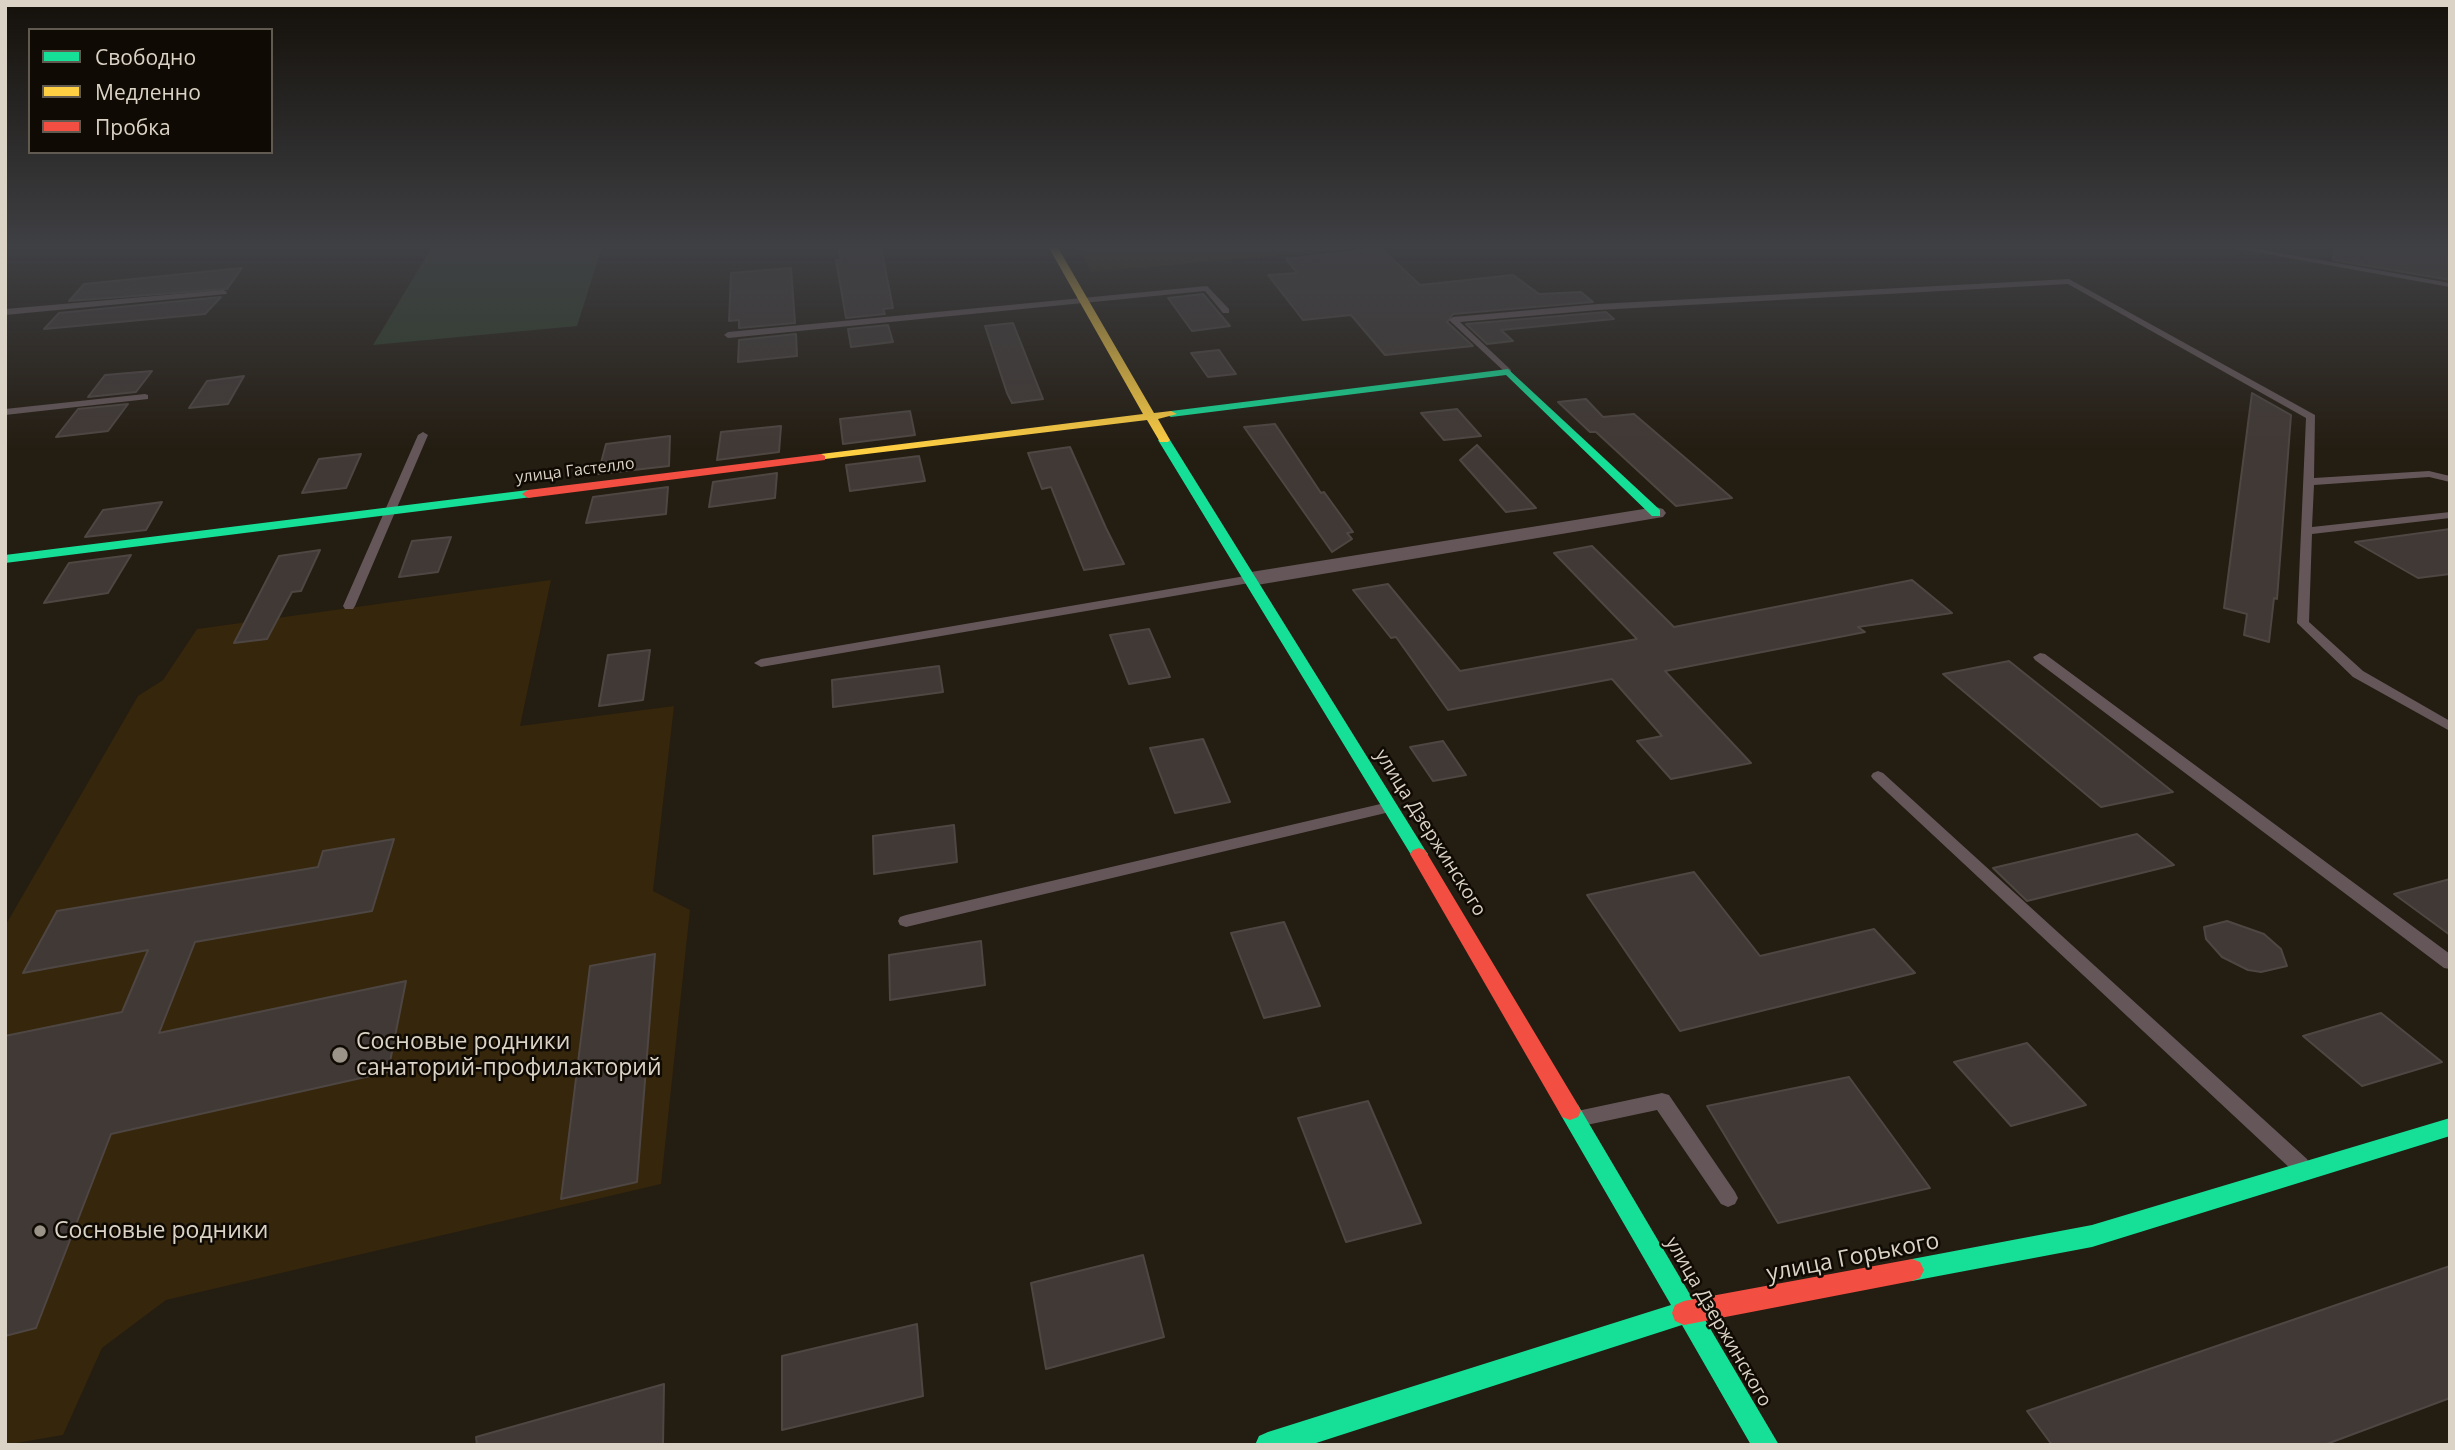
<!DOCTYPE html>
<html>
<head>
<meta charset="utf-8">
<style>
  body { margin:0 }
  #map { position:relative; width:2455px; height:1450px; overflow:hidden; background:#241d12; font-family:"Open Sans",sans-serif }
  canvas { display:block }
  .frame { position:absolute; inset:0; border:7px solid #dbd3c6; pointer-events:none }
  .legend { position:absolute; left:28px; top:28px; width:245px; height:126px; box-sizing:border-box; background:#0f0a03; border:2px solid #615a51; margin:0; padding:9px 12px; list-style:none; font-size:21px; color:#dbd3c6 }
  .legend li { display:flex; align-items:center; gap:14px; height:35px }
  .legend b { width:35px; border:2px solid #615a51 }
</style>
</head>
<body>
<div id="map">
<canvas width="2455" height="1450"></canvas>
<div class="frame"></div>
<ul class="legend">
<li><b style="height:9px;background:#16e098"></b>Свободно</li>
<li><b style="height:9px;background:#ffcf43"></b>Медленно</li>
<li><b style="height:9px;background:#f24e42"></b>Пробка</li>
</ul>
</div>
<script>
const g = document.querySelector('canvas').getContext('2d');
g.lineJoin = 'round';
function fillPath(path, color) { g.fillStyle = color; g.fill(path, 'evenodd'); }
const toPath = rows => new Path2D(rows.map(r => 'M' + r).join(''));
function stroke(path, color, width, dash) { g.strokeStyle = color; g.lineWidth = width; g.lineCap = dash ? 'butt' : 'round'; g.setLineDash(dash || []); g.stroke(path); }
function drawText(font, color, halo, rows, align = 'center') {
  g.font = font + ' "Open Sans",sans-serif'; g.lineWidth = 5; g.setLineDash([]); g.textBaseline = 'middle'; g.strokeStyle = halo; g.fillStyle = color; for (const [text, x, y, turn = 0] of rows) {
    g.save(); g.translate(x, y); g.rotate((+turn || 0) * Math.PI / 180); g.textAlign = isNaN(turn) ? turn : align; if (halo) g.strokeText(text, 0, 0); g.fillText(text, 0, 0); g.restore();
  }
}
fillPath(toPath([
  [1077,247,1375,247,1092,272],
  [551,580,520,726,674,706,653,891,690,910,661,1184,166,1300,102,1348,63,1435,5,1445,5,926,138,696,163,680,197,629]
]), '#35260c');
fillPath(toPath([
  [432,247,435,246,602,247,577,326,373,345]
]), '#2e3f29');
const building = toPath([
  [838,247,881,247,893,308,883,309,885,314,846,318,836,260,841,260,838,247],
  [2334,247,2446,247,2450,280,2333,260,2334,247],
  [1381,248,1420,285,1513,275,1539,294,1581,292,1593,302,1453,314,1447,322,1473,346,1385,355,1351,315,1303,320,1268,275,1297,273,1286,259,1381,248],
  [242,268,227,289,69,301,84,284,242,268],
  [791,268,795,323,739,328,739,320,729,321,731,273,791,268],
  [1203,294,1230,326,1192,331,1168,298,1203,294],
  [221,297,205,314,44,329,59,313,221,297],
  [1606,312,1614,319,1501,330,1513,341,1487,344,1466,324,1606,312],
  [1013,323,1043,399,1012,403,1007,393,985,326,1013,323],
  [888,325,893,342,851,347,848,329,888,325],
  [796,334,797,356,738,362,739,340,796,334],
  [1219,350,1236,374,1208,377,1191,353,1219,350],
  [152,371,136,392,88,397,105,375,152,371],
  [244,376,228,404,189,408,207,381,244,376],
  [2252,393,2291,415,2277,599,2274,598,2269,642,2244,635,2247,614,2224,608,2252,393],
  [1586,399,1603,417,1634,414,1732,498,1676,506,1596,432,1590,432,1558,402,1586,399],
  [128,404,108,431,56,437,78,409,128,404],
  [1457,409,1481,436,1444,440,1421,413,1457,409],
  [910,411,915,435,843,444,840,419,910,411],
  [1275,424,1321,493,1324,492,1353,532,1347,533,1352,539,1332,552,1244,427,1275,424],
  [781,426,779,452,717,460,721,432,781,426],
  [670,436,669,466,598,474,606,444,670,436],
  [1477,445,1536,508,1506,512,1460,460,1477,445],
  [1070,447,1106,528,1124,564,1084,570,1051,487,1042,489,1028,453,1070,447],
  [361,454,346,488,302,493,319,459,361,454],
  [919,456,925,481,850,491,846,465,919,456],
  [777,473,775,498,709,507,713,482,777,473],
  [668,487,666,514,586,523,593,497,668,487],
  [162,502,146,530,85,537,103,510,162,502],
  [2450,529,2450,574,2418,578,2355,542,2450,529],
  [451,537,438,572,399,577,412,541,451,537],
  [1592,546,1674,627,1912,580,1952,613,1858,627,1865,632,1665,671,1751,763,1671,779,1637,741,1662,736,1612,679,1448,710,1396,637,1391,638,1353,590,1388,584,1460,671,1637,639,1554,553,1592,546],
  [320,550,301,591,292,592,267,639,234,643,279,556,320,550],
  [131,555,108,593,44,603,69,563,131,555],
  [1149,629,1170,677,1129,684,1110,635,1149,629],
  [650,650,643,700,599,706,608,655,650,650],
  [2009,661,2173,792,2101,807,1943,674,2009,661],
  [939,666,943,692,833,707,832,680,939,666],
  [1203,739,1230,802,1175,813,1150,748,1203,739],
  [1443,741,1466,775,1433,781,1410,747,1443,741],
  [954,825,957,862,874,874,873,836,954,825],
  [2137,834,2174,865,2027,901,1993,868,2137,834],
  [394,839,372,911,195,942,159,1033,406,981,388,1072,111,1134,36,1328,5,1336,5,1036,122,1012,148,950,23,973,57,911,318,867,323,851,394,839],
  [1694,872,1760,956,1874,929,1915,973,1680,1031,1587,895,1694,872],
  [2450,879,2450,935,2394,894,2450,879],
  [2227,921,2264,934,2281,949,2287,966,2261,972,2248,970,2222,957,2206,939,2204,927,2227,921],
  [1284,922,1320,1006,1264,1018,1231,933,1284,922],
  [981,941,985,985,890,1000,889,955,981,941],
  [655,954,637,1182,561,1199,590,966,655,954],
  [2381,1013,2442,1062,2362,1086,2303,1036,2381,1013],
  [2027,1043,2086,1105,2011,1126,1954,1062,2027,1043],
  [1849,1077,1930,1188,1778,1223,1707,1106,1849,1077],
  [1368,1101,1421,1223,1346,1242,1298,1118,1368,1101],
  [1143,1255,1164,1337,1046,1369,1031,1283,1143,1255],
  [2450,1266,2450,1398,2324,1445,2052,1445,2027,1411,2450,1266],
  [917,1324,923,1396,782,1430,782,1356,917,1324],
  [664,1384,663,1445,477,1445,476,1437,664,1384]
]);
fillPath(building, '#413935');
stroke(building, '#4e4642', 2);
fillPath(toPath([
  [2222,246,2241,246,2450,283,2450,287,2222,246],
  [2069,279,2315,415,2314,478,2429,471,2450,476,2450,482,2429,477,2314,485,2312,527,2450,512,2450,518,2312,534,2309,622,2363,671,2450,721,2450,731,2353,677,2297,623,2306,418,2068,284,1598,310,1460,322,1511,370,1511,374,1508,375,1449,320,1453,317,1598,304,2069,279],
  [1207,286,1229,309,1229,313,1223,313,1205,291,728,338,724,335,728,332,1207,286],
  [223,290,227,292,226,294,5,315,5,309,223,290],
  [145,394,148,395,148,399,5,415,5,409,145,394],
  [423,432,428,435,355,606,353,609,345,609,343,606,418,435,423,432],
  [1251,575,1255,576,1257,579,1255,582,761,667,754,663,761,659,1251,575],
  [2040,653,2045,654,2450,954,2450,969,2444,968,2035,660,2033,657,2040,653],
  [1878,771,1883,773,2307,1159,2310,1165,2307,1171,2300,1174,2293,1171,1873,779,1871,776,1873,773,1878,771],
  [1389,802,1394,803,1397,807,1394,811,906,927,900,925,898,921,900,917,906,915,1389,802],
  [1662,1093,1669,1095,1735,1192,1738,1198,1735,1204,1728,1207,1721,1204,1657,1110,1582,1126,1575,1124,1572,1118,1575,1112,1582,1110,1662,1093]
]), '#655759');
fillPath(toPath([
  [1656,507,1663,509,1666,513,1663,517,1251,586,1240,579,1251,572,1656,507]
]), '#655759');
fillPath(toPath([
  [1508,369,1660,510,1660,516,1652,516,1506,375,1171,417,1165,414,1171,411,1508,369],
  [1164,437,1170,440,1425,850,1428,854,1425,858,1413,858,1158,440,1164,437],
  [528,490,534,494,532,497,5,563,5,555,528,490],
  [1570,1102,1578,1105,1779,1445,1751,1445,1682,1325,1310,1445,1255,1445,1259,1436,1268,1432,1671,1305,1562,1117,1559,1111,1562,1105,1570,1102],
  [2450,1118,2450,1136,2092,1247,1912,1281,1904,1278,1900,1270,1904,1262,1912,1259,2092,1225,2450,1118]
]), '#16e098');
fillPath(toPath([
  [1048,246,1057,246,1154,413,1171,411,1177,414,1158,419,1170,440,1168,442,1160,442,1147,420,817,460,817,456,821,454,1143,414,1048,246]
]), '#ffcf43');
fillPath(toPath([
  [821,454,825,456,825,460,528,498,522,494,528,490,821,454],
  [1419,848,1425,850,1578,1105,1581,1111,1578,1117,1570,1120,1562,1117,1410,854,1413,850,1419,848],
  [1912,1259,1920,1262,1924,1270,1920,1278,1912,1281,1684,1325,1675,1321,1672,1313,1675,1305,1684,1301,1912,1259]
]), '#f24e42');
const sky = g.createLinearGradient(0, 0, 0, 450);
sky.addColorStop(0, '#14100a');
sky.addColorStop(0.55, '#3f4044');
sky.addColorStop(1, '#3f404400');
g.fillStyle = sky;
g.fillRect(0, 0, 2455, 450);
for (const [x, y, r, color] of [
  [340,1055,9,"#9b9387"],
  [40,1231,7,"#9b9387"]
]) { const dot = new Path2D(); dot.arc(x, y, r, 0, 2 * Math.PI); g.fillStyle = color; g.fill(dot); stroke(dot, '#0f0a03', 2.5); }
drawText('16px', '#dbd3c6', '#0f0a03', [
  ["улица Гастелло",575,471,-7]
]);
drawText('19px', '#dbd3c6', '#0f0a03', [
  ["улица Дзержинского",1430,833,58],
  ["улица Дзержинского",1718,1322,60]
]);
drawText('23px', '#dbd3c6', '#0f0a03', [
  ["Сосновые родники",356,1042],
  ["санаторий-профилакторий",356,1068],
  ["Сосновые родники",54,1231]
], 'left');
drawText('23px', '#dbd3c6', '#0f0a03', [
  ["улица Горького",1853,1258,-11]
]);
</script>
</body>
</html>
